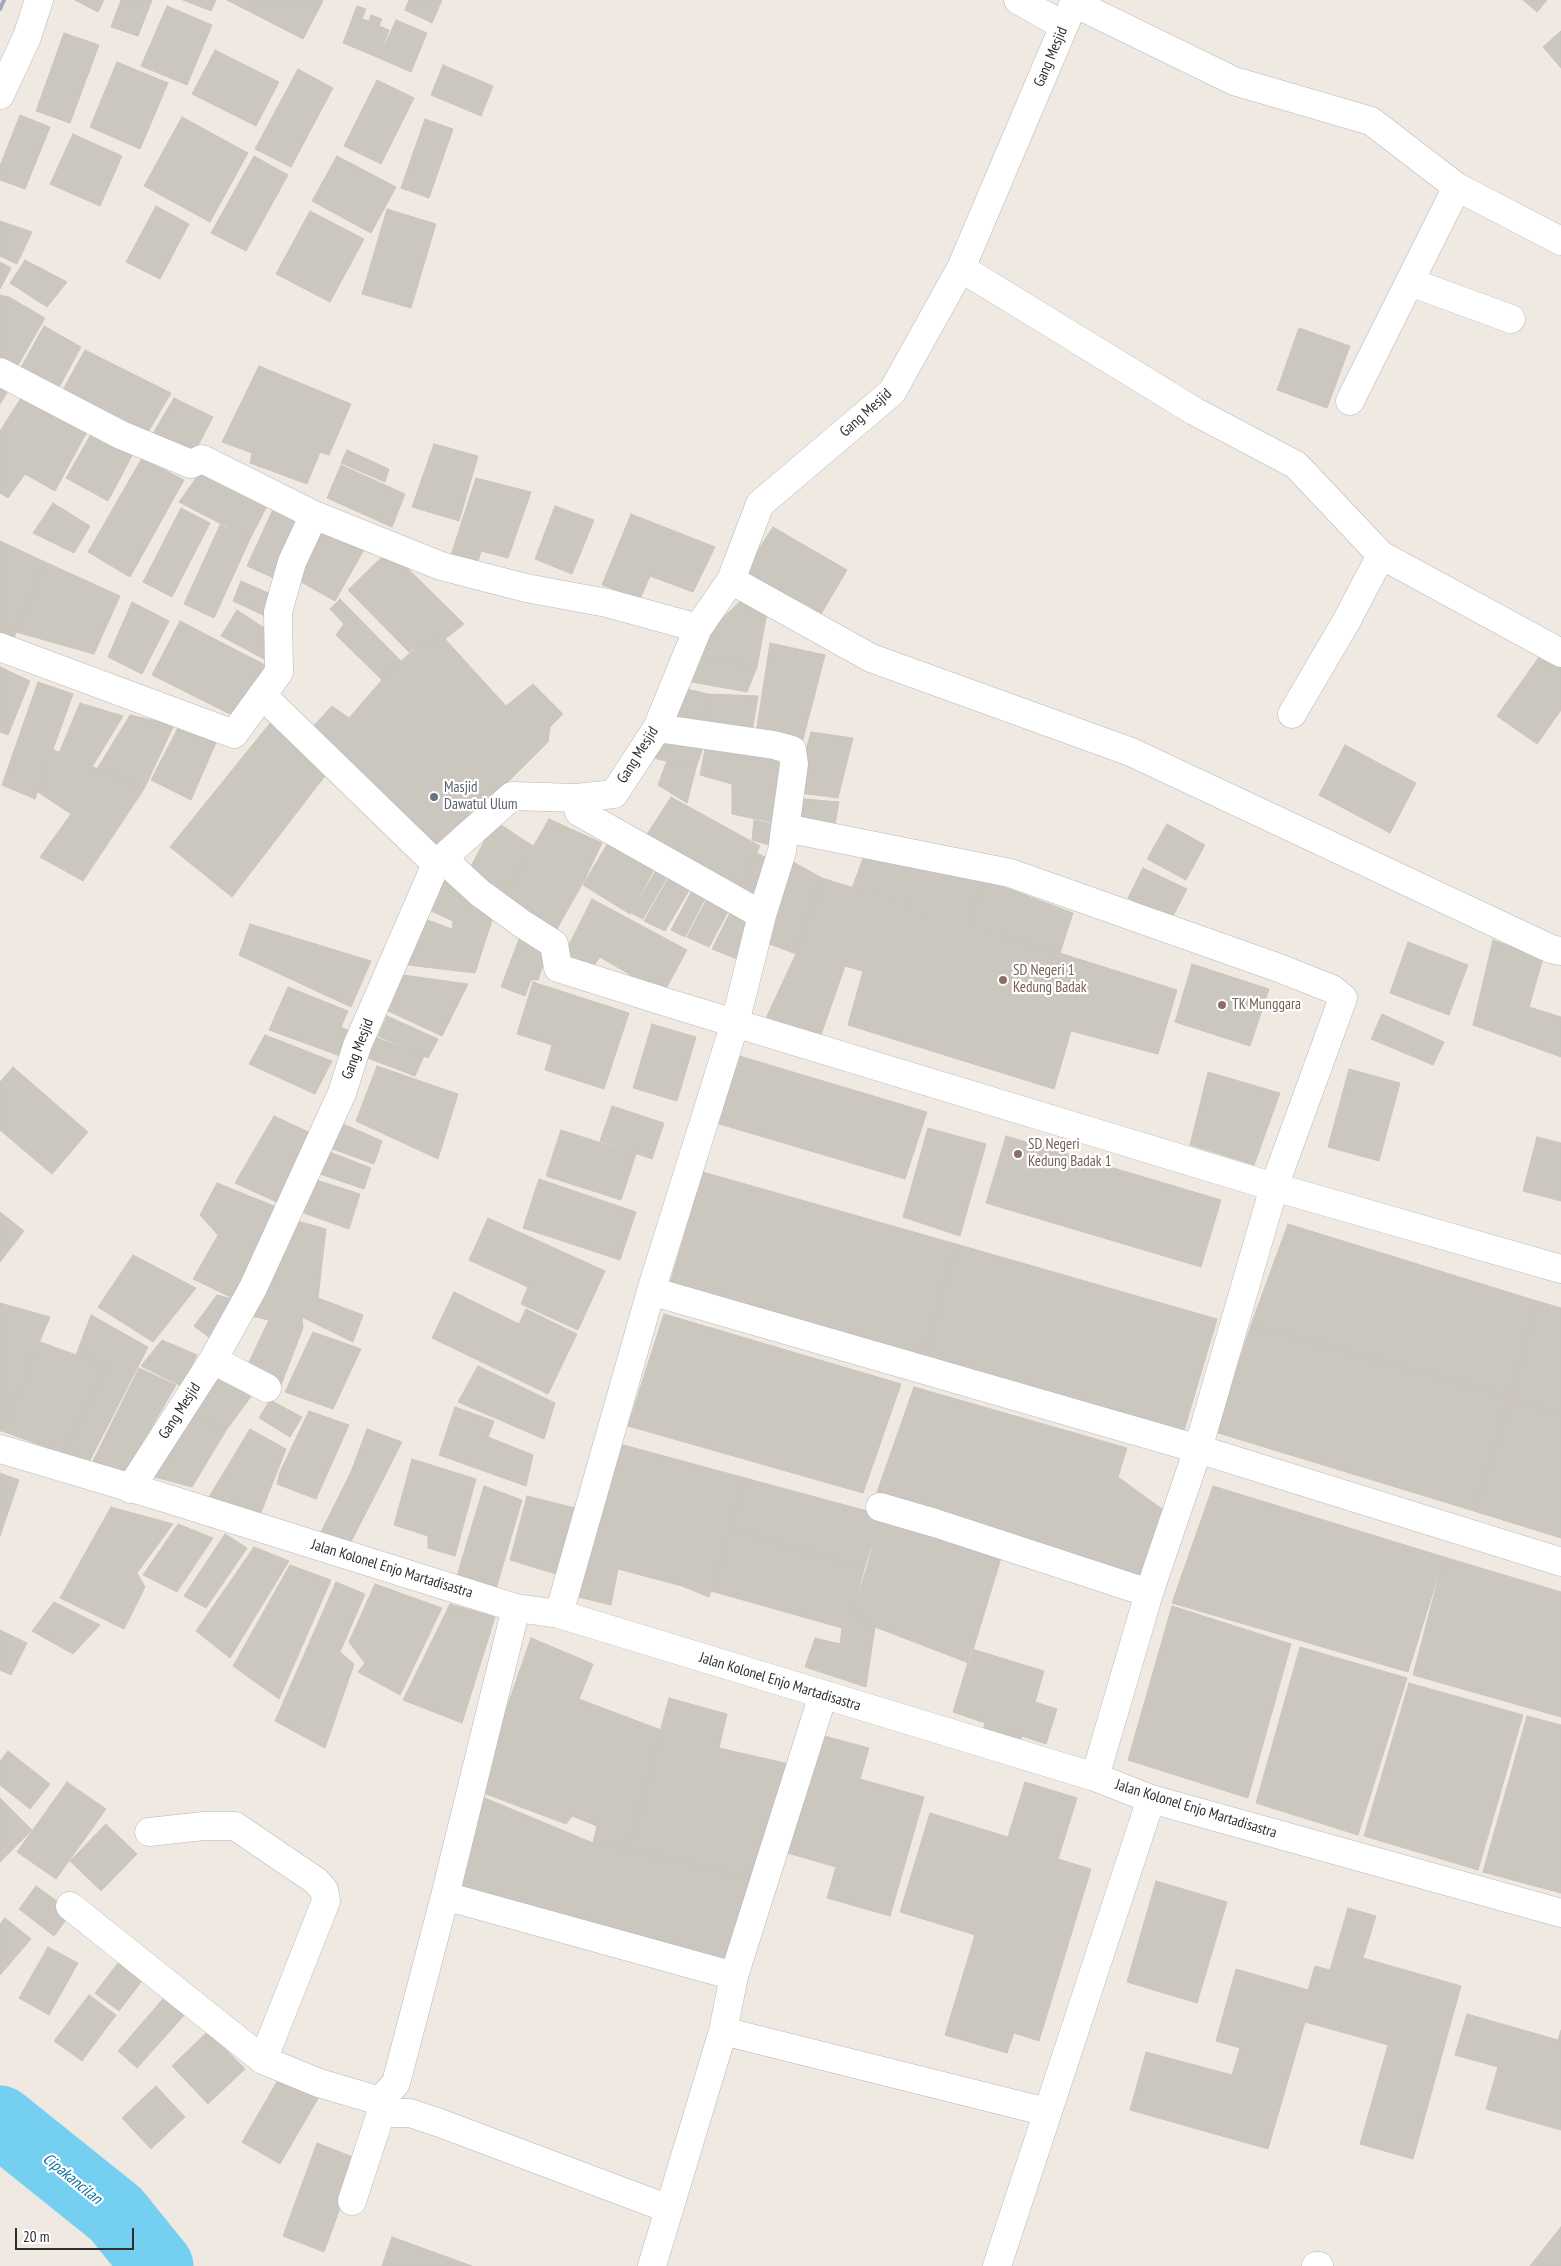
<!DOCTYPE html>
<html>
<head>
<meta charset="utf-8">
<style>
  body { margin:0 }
  #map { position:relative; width:1561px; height:2266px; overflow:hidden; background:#efe9e1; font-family:"PT Sans Narrow",sans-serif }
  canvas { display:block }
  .scale { position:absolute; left:15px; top:2228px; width:119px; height:22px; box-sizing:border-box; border:2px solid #2e2e2e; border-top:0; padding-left:6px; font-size:15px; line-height:18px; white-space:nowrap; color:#2e2e2e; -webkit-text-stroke:4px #fff; paint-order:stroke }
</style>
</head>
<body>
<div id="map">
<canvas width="1561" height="2266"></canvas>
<div class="scale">20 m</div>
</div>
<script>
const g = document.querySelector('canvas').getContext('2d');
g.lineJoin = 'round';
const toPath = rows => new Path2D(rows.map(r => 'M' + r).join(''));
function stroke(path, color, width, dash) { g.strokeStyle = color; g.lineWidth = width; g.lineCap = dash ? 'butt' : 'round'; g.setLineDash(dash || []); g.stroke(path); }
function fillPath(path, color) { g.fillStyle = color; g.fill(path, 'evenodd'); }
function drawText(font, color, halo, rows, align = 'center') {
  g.font = font + ' "PT Sans Narrow",sans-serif'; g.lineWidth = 4.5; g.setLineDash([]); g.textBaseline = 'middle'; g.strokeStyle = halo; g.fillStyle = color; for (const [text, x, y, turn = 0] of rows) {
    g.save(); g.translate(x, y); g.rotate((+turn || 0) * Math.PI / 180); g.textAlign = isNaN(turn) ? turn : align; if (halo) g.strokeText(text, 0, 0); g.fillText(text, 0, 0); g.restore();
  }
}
stroke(toPath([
  [0,2121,116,2214,158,2266]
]), '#75cff0', 71);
const building = toPath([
  [75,0,104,0,98,12,75,0],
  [121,0,152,0,138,36,111,27,121,0],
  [183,0,216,0,211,11,183,0],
  [227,0,320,0,323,1,303,39,227,0],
  [409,0,442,0,432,23,405,10,409,0],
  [1523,0,1547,0,1537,12,1523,0],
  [167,6,212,25,187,85,141,66,167,6],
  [357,6,366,9,362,19,369,21,371,15,382,19,379,26,389,30,379,58,343,43,357,6],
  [396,20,427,33,411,72,379,58,396,20],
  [1561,31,1561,68,1543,47,1561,31],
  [64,33,99,45,70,123,36,111,64,33],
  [215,50,279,82,256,126,192,94,215,50],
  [117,62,168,83,140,149,90,127,117,62],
  [443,65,493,86,481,116,431,95,443,65],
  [298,69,333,88,291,167,255,149,298,69],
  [377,80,414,98,381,164,344,146,377,80],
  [20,115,50,127,25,189,0,180,0,166,20,115],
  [182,117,248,153,210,222,144,186,182,117],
  [425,119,453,129,429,198,401,188,425,119],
  [73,134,122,156,100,206,50,184,73,134],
  [254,156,288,175,246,251,211,233,254,156],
  [337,156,396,187,371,233,312,201,337,156],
  [156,206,189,224,160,279,126,262,156,206],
  [387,209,436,224,411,308,362,294,387,209],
  [310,211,364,239,330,302,276,274,310,211],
  [0,221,32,232,17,264,0,256,0,221],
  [25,260,67,282,47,307,10,283,25,260],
  [0,262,11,268,0,289,0,262],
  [0,295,9,297,0,312,0,295],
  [9,297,45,318,14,372,0,365,0,312,9,297],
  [44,326,81,347,57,391,19,371,44,326],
  [1299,328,1350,346,1327,408,1277,390,1299,328],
  [85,350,171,393,144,439,60,395,85,350],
  [259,366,351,404,329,455,320,452,307,484,250,463,252,453,222,442,259,366],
  [0,380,11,386,0,404,0,380],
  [25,392,90,426,55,491,25,474,8,498,0,493,0,431,25,392],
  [174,398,213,417,194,453,151,437,174,398],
  [94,429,134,452,108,501,66,478,94,429],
  [434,444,478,456,459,521,412,507,434,444],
  [347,450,389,469,385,482,341,463,347,450],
  [142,458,184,480,130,577,88,552,142,458],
  [341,465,405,494,392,527,327,498,341,465],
  [204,467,270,500,250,539,179,502,204,467],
  [476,478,531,492,508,558,481,551,477,565,451,555,476,478],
  [53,503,90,526,74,553,33,533,53,503],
  [276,503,305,517,276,579,247,566,276,503],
  [555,506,594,520,572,574,535,559,555,506],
  [181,508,210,523,172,597,143,582,181,508],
  [631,514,715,547,693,592,650,576,640,599,602,585,631,514],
  [220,525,250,539,214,618,184,604,220,525],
  [773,527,847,570,817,621,741,576,773,527],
  [321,528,365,548,335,601,294,578,321,528],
  [0,541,45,562,13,640,0,636,0,541],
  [389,550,464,624,445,639,421,642,409,652,348,590,389,550],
  [45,562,120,596,94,654,16,632,45,562],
  [241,581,278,597,274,620,233,601,241,581],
  [340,599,401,661,382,680,336,635,344,624,330,609,340,599],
  [742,600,767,613,757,667,693,655,706,633,742,600],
  [132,602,169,621,142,674,108,657,132,602],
  [237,610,275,635,268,661,221,636,237,610],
  [180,621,265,665,238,718,152,675,180,621],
  [445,639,506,706,533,684,563,714,550,727,548,742,436,853,308,732,332,706,349,718,382,680,421,642,445,639],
  [770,643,825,655,802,743,756,733,770,643],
  [1547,646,1561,656,1561,710,1537,744,1497,716,1547,646],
  [693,655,757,667,747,692,681,680,693,655],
  [0,667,30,681,8,735,0,732,0,667],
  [38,682,73,694,35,799,2,785,38,682],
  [678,687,708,694,702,730,666,725,678,687],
  [708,694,758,696,751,738,702,730,708,694],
  [80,703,123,716,92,767,59,753,80,703],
  [130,715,174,725,144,789,97,769,130,715],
  [275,717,331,768,232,897,170,847,275,717],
  [181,722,218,738,191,800,151,780,181,722],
  [811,732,853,738,838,798,794,792,811,732],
  [661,736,705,741,696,768,653,758,661,736],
  [706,745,791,756,781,824,732,814,732,784,700,775,706,745],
  [1345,745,1416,783,1390,833,1319,795,1345,745],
  [52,749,144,789,83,881,40,857,71,814,38,792,52,749],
  [667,761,696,768,687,803,658,785,667,761],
  [671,797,760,846,739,890,644,839,671,797],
  [793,798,839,802,833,835,788,825,793,798],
  [549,819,602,843,584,881,554,934,502,901,549,819],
  [754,820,782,826,779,848,752,840,754,820],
  [495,821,533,846,502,901,469,870,495,821],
  [1167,824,1205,845,1186,880,1147,859,1167,824],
  [612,836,658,862,630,914,583,885,612,836],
  [867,848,983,879,969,925,852,888,867,848],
  [757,853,775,862,759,906,739,890,757,853],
  [784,857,822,878,796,954,762,941,784,857],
  [659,865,670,872,643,919,631,913,659,865],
  [1143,868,1187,889,1171,920,1128,898,1143,868],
  [673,870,694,882,665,931,644,921,673,870],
  [822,878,1177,990,1158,1054,1071,1031,1054,1089,848,1025,863,971,845,966,821,1035,766,1018,796,954,822,878],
  [983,879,1073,913,1060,953,969,925,983,879],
  [443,880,495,911,475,973,399,964,422,918,452,929,453,921,427,909,443,880],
  [696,883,709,891,685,937,671,930,696,883],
  [710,893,732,904,709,947,687,937,710,893],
  [592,899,687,950,663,994,600,957,592,968,565,953,592,899],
  [735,903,759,916,737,959,712,949,735,903],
  [250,924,371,961,351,1007,239,955,250,924],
  [519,939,548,950,538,980,531,980,525,996,501,987,519,939],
  [1493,940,1543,958,1529,1007,1561,1017,1561,1057,1473,1025,1493,940],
  [1408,942,1468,965,1449,1015,1390,993,1408,942],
  [1192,964,1269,989,1250,1046,1175,1022,1192,964],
  [403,975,468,984,442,1036,384,1009,403,975],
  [533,982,629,1013,604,1089,545,1070,552,1045,517,1034,533,982],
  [288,987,348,1011,341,1027,352,1032,343,1057,269,1030,288,987],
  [1382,1014,1444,1042,1433,1065,1371,1039,1382,1014],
  [387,1016,438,1039,428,1058,378,1036,387,1016],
  [652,1024,696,1037,677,1101,633,1088,652,1024],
  [265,1035,332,1061,315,1094,249,1064,265,1035],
  [370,1035,424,1056,415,1076,362,1056,370,1035],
  [736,1055,927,1112,905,1179,716,1123,736,1055],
  [377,1066,458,1094,438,1159,356,1121,377,1066],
  [13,1067,88,1132,52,1174,0,1130,0,1082,13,1067],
  [1349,1069,1400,1083,1379,1161,1328,1147,1349,1069],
  [1208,1072,1280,1093,1254,1165,1190,1145,1208,1072],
  [612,1106,664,1123,652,1159,600,1141,612,1106],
  [274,1116,315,1135,281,1204,235,1183,274,1116],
  [341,1123,382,1141,374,1164,330,1148,341,1123],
  [928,1128,986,1144,960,1236,903,1217,928,1128],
  [561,1130,636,1154,621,1200,546,1176,561,1130],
  [1006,1136,1221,1200,1201,1267,986,1203,1006,1136],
  [1537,1137,1561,1143,1561,1201,1523,1191,1537,1137],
  [324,1150,371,1168,364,1189,314,1172,324,1150],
  [703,1172,956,1244,924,1357,670,1283,703,1172],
  [310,1178,360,1194,349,1229,298,1211,310,1178],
  [539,1179,636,1212,620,1260,523,1228,539,1179],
  [217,1183,279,1208,237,1300,193,1279,218,1235,200,1215,217,1183],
  [0,1212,24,1231,0,1262,0,1212],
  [488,1218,605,1271,578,1330,521,1304,528,1287,469,1260,488,1218],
  [294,1220,326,1229,318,1298,363,1315,353,1342,302,1317,303,1328,281,1385,246,1368,269,1320,247,1315,294,1220],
  [1288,1224,1537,1301,1510,1397,1251,1325,1288,1224],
  [956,1244,1217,1319,1183,1434,924,1357,956,1244],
  [133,1255,196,1288,153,1342,98,1307,133,1255],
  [454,1292,519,1324,526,1309,577,1334,548,1394,432,1338,454,1292],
  [217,1295,237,1300,214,1341,194,1326,217,1295],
  [1537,1301,1561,1308,1561,1415,1510,1397,1537,1301],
  [0,1303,50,1317,2,1431,0,1431,0,1303],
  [664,1314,901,1384,863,1493,628,1426,664,1314],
  [91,1315,148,1347,88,1464,62,1453,107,1366,76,1355,91,1315],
  [1251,1325,1510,1397,1474,1511,1215,1432,1251,1325],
  [313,1332,361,1349,333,1409,285,1392,313,1332],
  [162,1340,197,1355,181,1386,141,1366,162,1340],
  [40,1342,107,1366,62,1453,2,1431,40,1342],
  [217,1365,259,1386,227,1429,184,1411,217,1365],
  [478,1366,555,1403,544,1439,458,1402,478,1366],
  [139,1368,176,1385,123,1477,91,1465,139,1368],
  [914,1387,1127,1448,1118,1477,1162,1509,1138,1584,875,1498,914,1387],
  [1510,1397,1561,1415,1561,1538,1474,1511,1510,1397],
  [270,1400,302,1417,290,1437,259,1418,270,1400],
  [455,1407,494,1421,488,1437,533,1455,526,1486,439,1455,455,1407],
  [184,1411,227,1429,192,1487,151,1476,184,1411],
  [309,1411,349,1425,316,1499,277,1484,280,1472,309,1411],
  [250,1429,286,1449,260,1515,209,1497,250,1429],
  [367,1429,402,1442,350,1544,321,1532,351,1472,367,1429],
  [620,1444,745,1478,709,1597,682,1586,618,1569,611,1605,574,1596,620,1444],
  [412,1459,476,1479,455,1556,428,1548,428,1536,394,1525,412,1459],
  [0,1473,19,1480,0,1536,0,1473],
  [745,1478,882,1515,864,1569,730,1529,745,1478],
  [484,1486,522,1500,496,1589,456,1579,484,1486],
  [1213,1486,1444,1557,1408,1672,1172,1603,1213,1486],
  [527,1496,579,1509,559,1575,510,1560,527,1496],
  [111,1507,173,1524,137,1573,145,1587,124,1629,60,1598,111,1507],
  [882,1515,1002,1555,969,1663,875,1627,853,1614,882,1515],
  [178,1524,213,1538,177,1592,143,1575,178,1524],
  [730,1529,864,1569,853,1614,875,1627,866,1687,805,1667,815,1638,840,1644,842,1628,711,1591,730,1529],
  [225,1534,247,1548,206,1608,184,1596,225,1534],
  [254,1547,289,1561,230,1658,196,1631,254,1547],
  [1444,1557,1561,1592,1561,1717,1413,1675,1444,1557],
  [290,1565,331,1580,279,1699,233,1666,290,1565],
  [336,1582,365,1594,340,1652,354,1664,325,1748,275,1721,336,1582],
  [375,1584,442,1608,400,1695,358,1672,365,1663,349,1642,375,1584],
  [54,1602,100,1625,73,1654,32,1631,54,1602],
  [450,1604,495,1617,462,1723,403,1700,450,1604],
  [1172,1606,1291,1644,1248,1798,1128,1760,1172,1606],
  [0,1630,27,1643,11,1675,0,1670,0,1630],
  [531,1638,593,1664,579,1699,661,1730,629,1849,593,1843,597,1826,572,1816,566,1824,478,1791,531,1638],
  [1300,1647,1407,1678,1358,1835,1256,1803,1300,1647],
  [972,1649,1044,1671,1035,1702,1057,1709,1046,1744,1022,1736,1020,1742,983,1730,985,1723,953,1712,972,1649],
  [1409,1683,1523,1715,1478,1870,1364,1836,1409,1683],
  [669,1698,727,1714,719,1748,789,1764,755,1880,629,1849,669,1698],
  [1527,1716,1561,1725,1561,1893,1483,1872,1527,1716],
  [817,1734,869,1748,860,1779,924,1797,890,1916,827,1898,836,1867,784,1852,817,1734],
  [8,1751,50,1784,30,1809,0,1785,0,1761,8,1751],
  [67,1782,106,1809,56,1879,17,1852,67,1782],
  [1025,1782,1077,1798,1058,1859,1091,1869,1039,2041,1014,2033,1007,2053,945,2035,975,1935,900,1912,930,1813,1008,1837,1025,1782],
  [480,1796,593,1843,629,1849,755,1880,728,1966,458,1884,480,1796],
  [0,1798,32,1830,0,1862,0,1798],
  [106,1824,137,1854,101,1891,70,1861,106,1824],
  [1156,1881,1227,1902,1197,2003,1127,1982,1156,1881],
  [36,1886,72,1912,54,1936,19,1909,36,1886],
  [1348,1908,1376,1916,1363,1958,1461,1986,1413,2159,1360,2144,1388,2045,1305,2022,1268,2149,1130,2110,1146,2052,1232,2075,1240,2048,1216,2041,1236,1969,1308,1990,1315,1966,1330,1970,1348,1908],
  [5,1918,31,1939,0,1975,0,1924,5,1918],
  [48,1947,78,1963,49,2015,19,1998,48,1947],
  [121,1959,145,1977,119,2011,95,1993,121,1959],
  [168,1993,188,2011,137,2068,118,2051,168,1993],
  [89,1995,116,2015,82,2061,54,2041,89,1995],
  [1467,2014,1558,2040,1561,2030,1561,2130,1486,2109,1498,2067,1455,2055,1467,2014],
  [208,2031,245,2069,208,2104,172,2066,208,2031],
  [282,2073,320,2095,280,2164,242,2142,282,2073],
  [156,2086,185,2117,151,2149,122,2118,156,2086],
  [317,2143,358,2159,324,2252,283,2236,317,2143],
  [1561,2227,1561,2266,1530,2266,1561,2227],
  [392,2237,472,2266,382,2266,392,2237]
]);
fillPath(building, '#cbc7bf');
stroke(building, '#cbc5ba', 1);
const street = toPath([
  [1018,0,1064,26],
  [1074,3,1234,81,1371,121,1457,187,1561,241],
  [0,95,27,37,39,0],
  [961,268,1194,411,1296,465,1381,555,1561,653],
  [1410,282,1511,319],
  [0,372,121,435,191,464,202,459,314,515,441,566,526,588,607,603,698,628],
  [1350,401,1457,187],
  [731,580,871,658,1131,752,1551,949,1561,951],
  [0,647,234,734,279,672,278,612,292,562,314,515],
  [262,695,436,864],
  [1292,714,1346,622,1381,555],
  [576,798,579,812,762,915],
  [785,828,1010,873,1279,968,1332,989,1343,998,1274,1187,1198,1449,1149,1593,1095,1777],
  [445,858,457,872,480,893,521,923,554,944,558,968,672,1004,1274,1187,1561,1269],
  [651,1291,1198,1449,1561,1562],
  [213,1360,267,1388],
  [0,1449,162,1497,516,1608,559,1614,1095,1777,1151,1799,1561,1913],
  [130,1489,213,1360,253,1288,342,1093,357,1046,436,864,512,796,576,798,614,794,657,728,698,628,731,580,760,504,892,392,961,268,1075,0],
  [880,1507,935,1523,1149,1593],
  [559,1614,651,1291,735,1023,762,915,782,851,794,764,792,750,774,745,657,728],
  [149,1832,204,1826,235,1826,316,1881,324,1890,326,1901,263,2060],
  [445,1896,734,1976],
  [70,1906,263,2060,319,2083,380,2101],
  [723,2031,1047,2112],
  [381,2113,410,2113,440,2123,669,2209],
  [352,2201,381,2113,380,2101,396,2083,445,1896,516,1608],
  [652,2266,723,2031,734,1976,823,1695],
  [997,2266,1151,1799],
  [1316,2266,1319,2266]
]);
stroke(street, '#b4b7c1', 29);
stroke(street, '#fff', 28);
stroke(toPath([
  [0,9,4,0]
]), '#a3a6b8', 4);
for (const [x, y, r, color] of [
  [434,797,5,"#6b7280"],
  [1003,980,5,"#8d6e63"],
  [1222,1005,5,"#8d6e63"],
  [1018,1154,5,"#8d6e63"]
]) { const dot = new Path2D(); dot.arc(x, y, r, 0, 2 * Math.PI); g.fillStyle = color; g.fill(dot); stroke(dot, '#fff', 2); }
drawText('15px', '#2e2e2e', '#fff', [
  ["Gang Mesjid",1051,57,-67],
  ["Gang Mesjid",866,413,-42],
  ["Gang Mesjid",638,755,-58],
  ["Gang Mesjid",358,1049,-69],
  ["Gang Mesjid",180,1411,-57],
  ["Jalan Kolonel Enjo Martadisastra",392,1569,17],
  ["Jalan Kolonel Enjo Martadisastra",780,1682,17],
  ["Jalan Kolonel Enjo Martadisastra",1196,1809,17]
]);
drawText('15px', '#5b616d', '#fff', [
  ["Masjid",444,788],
  ["Dawatul Ulum",444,805]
], 'left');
drawText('15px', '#785e54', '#fff', [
  ["SD Negeri 1",1013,971],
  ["Kedung Badak",1013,988],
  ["TK Munggara",1232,1005],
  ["SD Negeri",1028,1145],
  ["Kedung Badak 1",1028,1162]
], 'left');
drawText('italic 16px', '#0d6fa3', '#fff', [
  ["Cipakancilan",72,2179,39]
]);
</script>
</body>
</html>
